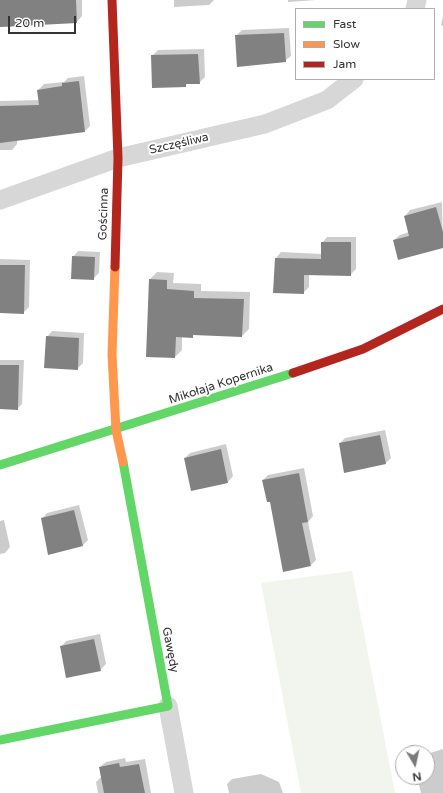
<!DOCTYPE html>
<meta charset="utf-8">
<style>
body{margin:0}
#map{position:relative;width:443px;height:793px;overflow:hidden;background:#fff;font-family:"Varela Round",sans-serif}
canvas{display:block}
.legend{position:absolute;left:295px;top:8px;width:140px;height:72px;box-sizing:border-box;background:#fff;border:1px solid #adadad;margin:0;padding:5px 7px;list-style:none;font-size:12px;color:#333}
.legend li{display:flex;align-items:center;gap:8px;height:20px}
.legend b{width:20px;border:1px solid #adadad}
.north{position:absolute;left:395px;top:745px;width:40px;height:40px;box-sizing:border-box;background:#fff;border:1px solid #adadad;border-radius:50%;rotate:171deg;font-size:11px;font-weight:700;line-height:16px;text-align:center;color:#333}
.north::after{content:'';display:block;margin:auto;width:14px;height:18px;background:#7a7a7a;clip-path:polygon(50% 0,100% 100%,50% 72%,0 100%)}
.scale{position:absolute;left:8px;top:16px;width:68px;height:18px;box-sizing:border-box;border:2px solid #333;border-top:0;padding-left:5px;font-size:12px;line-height:14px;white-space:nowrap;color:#333;-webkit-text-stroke:3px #fff;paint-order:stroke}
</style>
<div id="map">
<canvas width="443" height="793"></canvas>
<ul class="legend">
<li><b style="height:5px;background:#63d668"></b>Fast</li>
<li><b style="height:5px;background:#ff974d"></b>Slow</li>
<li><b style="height:5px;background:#b3261e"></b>Jam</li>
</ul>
<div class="north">N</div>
<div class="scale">20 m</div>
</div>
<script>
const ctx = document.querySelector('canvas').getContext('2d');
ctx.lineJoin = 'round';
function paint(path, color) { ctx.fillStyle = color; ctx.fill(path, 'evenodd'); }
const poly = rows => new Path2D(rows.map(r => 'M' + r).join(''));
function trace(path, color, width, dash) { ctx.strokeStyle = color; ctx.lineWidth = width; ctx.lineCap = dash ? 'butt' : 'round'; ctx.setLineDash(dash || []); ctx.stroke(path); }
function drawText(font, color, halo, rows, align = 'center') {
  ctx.font = font + ' "Varela Round",sans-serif'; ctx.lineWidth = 4; ctx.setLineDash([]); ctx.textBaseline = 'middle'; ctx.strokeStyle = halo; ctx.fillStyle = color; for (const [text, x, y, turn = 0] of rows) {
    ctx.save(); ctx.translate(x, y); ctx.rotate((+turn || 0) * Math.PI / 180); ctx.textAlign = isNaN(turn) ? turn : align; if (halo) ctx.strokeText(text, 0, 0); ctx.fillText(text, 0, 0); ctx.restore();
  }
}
const green = poly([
 [352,571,395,793,301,793,261,583]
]);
const shadow = poly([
 [0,0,82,0,82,16,77,22,13,25,11,27,0,27],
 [174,0,214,0,209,5,174,7],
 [288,0,316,0,288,2],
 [443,17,443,26,441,25],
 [289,28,291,56,285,61,236,36,242,30],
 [204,49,205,77,199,83,188,83,185,86,152,56,158,50],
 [84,76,90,126,85,131,17,140,17,144,12,150,0,150,0,101,40,100,38,90,44,84,64,82,68,78],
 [442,202,443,247,394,240,400,235,409,232,405,216,410,210],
 [327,237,356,237,356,269,350,275,309,274,309,287,303,293,274,292,276,258,281,252,322,254,322,243],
 [78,251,100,252,99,273,93,279,73,257],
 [0,259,30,260,29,307,23,313,0,312],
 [157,272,174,273,173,283,201,284,201,291,250,292,249,329,242,336,194,334,192,337,182,336,182,350,175,357,150,279],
 [52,331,84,333,83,363,77,369,47,337],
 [0,360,24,360,22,404,17,409,0,408],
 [385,430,391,458,385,464,340,443,345,438],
 [226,444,233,476,228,482,192,490,185,458,190,453],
 [304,468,313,516,308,522,316,560,311,565,263,480,268,475],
 [79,505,88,540,82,546,42,519,47,513],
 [4,520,10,547,5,553,0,554,0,521],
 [100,634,106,664,100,670,61,647,66,641],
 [443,749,443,793,421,793,417,777,427,777,427,754],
 [125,758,126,762,145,759,151,793,98,793,96,782,102,776,100,767,106,762],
 [261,774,279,782,283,793,229,793,227,784,232,779]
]);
const building = poly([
 [0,0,76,0,77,23,0,27],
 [284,33,286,62,237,67,235,35],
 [198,54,200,84,186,84,186,87,152,88,151,55],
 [79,81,85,132,0,143,0,106,39,105,37,90,62,86,62,83],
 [436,207,443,232,443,248,398,260,393,240,409,236,404,216],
 [321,242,351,242,351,276,304,275,304,294,273,293,275,258,321,259],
 [72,256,95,257,94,280,71,279],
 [0,265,25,265,24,314,0,313],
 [149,279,167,280,167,289,194,291,194,298,244,299,242,337,193,335,193,338,176,337,175,358,146,357],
 [46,336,79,338,78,370,44,368],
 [0,365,19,365,18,410,0,409],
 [380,435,386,464,344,473,339,443],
 [221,449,228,483,191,491,184,458],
 [299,473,308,522,302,523,311,566,283,572,270,502,267,502,262,480],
 [74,510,83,546,48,555,41,518],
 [94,639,101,671,66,678,60,646],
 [119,763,120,767,139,764,145,793,104,793,99,767]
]);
const street = poly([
 [415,9,417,0],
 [0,200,118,158,265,124,327,100,354,79],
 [168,706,184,793]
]);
const fast = poly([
 [0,465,293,373],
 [0,740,168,706,123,462]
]);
const slow = poly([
 [115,267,112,355,116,430,123,462]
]);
const jam = poly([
 [112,0,118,158,115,267],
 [293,373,363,349,443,309]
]);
const streetNames = [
 ["Szczęśliwa",179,144,-13],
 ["Gościnna",104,214,-88],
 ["Mikołaja Kopernika",221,384,-18],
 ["Gawędy",170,650,79]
];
paint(green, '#f1f5ed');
paint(shadow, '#0003');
paint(building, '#818181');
trace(street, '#d7d7d7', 19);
trace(fast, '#63d668', 9);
trace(slow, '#ff974d', 9);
trace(jam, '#b3261e', 9);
drawText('12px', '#333', '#fff', streetNames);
</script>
